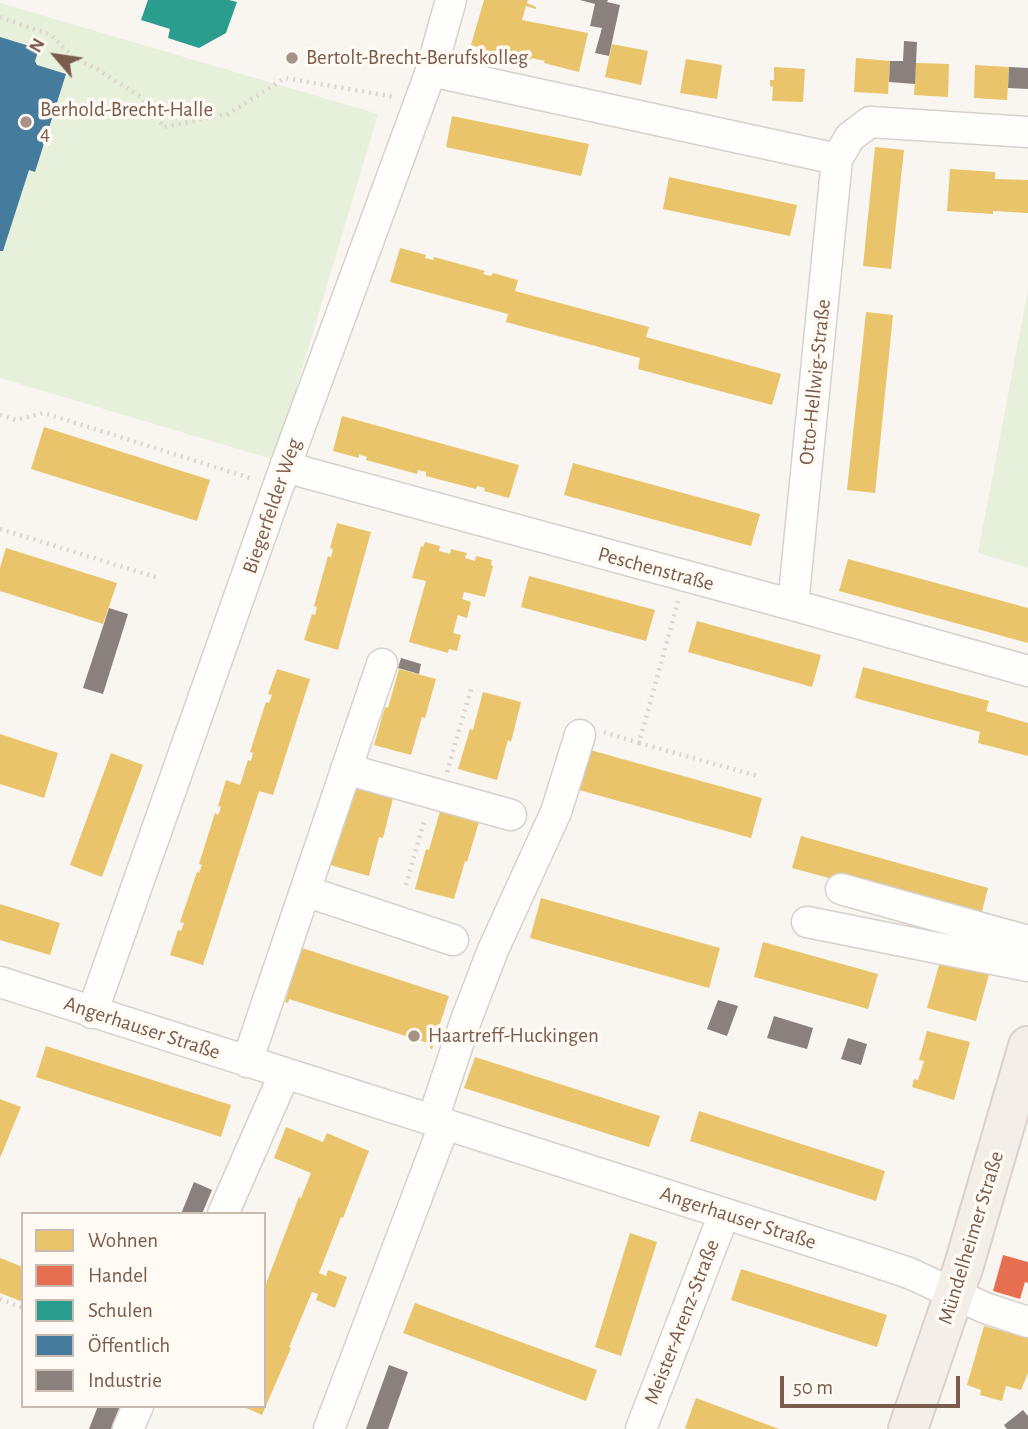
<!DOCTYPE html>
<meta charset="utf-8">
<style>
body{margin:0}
#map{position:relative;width:1028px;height:1429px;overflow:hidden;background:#f9f5f0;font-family:"Alegreya Sans",sans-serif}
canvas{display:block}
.legend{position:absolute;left:21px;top:1212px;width:245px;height:196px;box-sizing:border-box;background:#fffaf3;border:2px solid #cabbb1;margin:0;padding:9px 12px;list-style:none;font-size:21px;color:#7a5c4d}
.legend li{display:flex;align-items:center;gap:14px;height:35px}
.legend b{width:35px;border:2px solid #cabbb1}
.north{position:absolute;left:21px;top:21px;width:70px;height:70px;-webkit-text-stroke:5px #fffaf3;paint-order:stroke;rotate:299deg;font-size:19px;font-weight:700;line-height:28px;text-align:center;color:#7a5c4d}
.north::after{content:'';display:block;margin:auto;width:24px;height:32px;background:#7a5c4d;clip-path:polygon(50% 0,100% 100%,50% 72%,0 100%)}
.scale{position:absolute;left:780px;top:1376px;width:180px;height:32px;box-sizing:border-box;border:4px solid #7a5c4d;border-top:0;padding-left:9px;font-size:21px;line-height:24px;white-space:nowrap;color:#7a5c4d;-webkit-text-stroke:5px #fffaf3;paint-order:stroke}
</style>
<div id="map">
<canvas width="1028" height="1429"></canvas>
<ul class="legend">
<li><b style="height:19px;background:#e9c46a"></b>Wohnen</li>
<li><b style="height:19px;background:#e76f51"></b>Handel</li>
<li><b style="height:19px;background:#2a9d8f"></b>Schulen</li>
<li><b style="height:19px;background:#457b9d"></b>Öffentlich</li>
<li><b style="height:19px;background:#8a817c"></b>Industrie</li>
</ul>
<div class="north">N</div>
<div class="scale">50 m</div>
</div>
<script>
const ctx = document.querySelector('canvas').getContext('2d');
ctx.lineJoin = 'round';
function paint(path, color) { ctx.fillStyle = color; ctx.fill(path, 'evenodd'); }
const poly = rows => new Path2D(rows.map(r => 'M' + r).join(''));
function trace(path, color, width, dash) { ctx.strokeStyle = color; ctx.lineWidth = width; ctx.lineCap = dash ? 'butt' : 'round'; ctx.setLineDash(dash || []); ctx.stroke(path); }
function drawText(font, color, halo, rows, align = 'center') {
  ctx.font = font + ' "Alegreya Sans",sans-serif'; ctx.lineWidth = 7; ctx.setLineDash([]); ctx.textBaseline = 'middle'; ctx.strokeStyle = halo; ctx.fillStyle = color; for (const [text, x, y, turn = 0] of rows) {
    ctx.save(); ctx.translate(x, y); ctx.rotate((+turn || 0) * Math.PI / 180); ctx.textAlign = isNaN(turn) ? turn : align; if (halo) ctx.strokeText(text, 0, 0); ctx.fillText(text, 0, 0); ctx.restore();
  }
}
const green = poly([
 [0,3,378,114,275,460,0,378],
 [1028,290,1028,568,978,553]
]);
const homes = poly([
 [484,0,528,0,527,3,536,7,536,9,526,6,522,20,588,33,579,72,544,63,545,61,531,58,531,60,514,56,513,59,471,45],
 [612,44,648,51,641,85,605,77],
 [856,58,890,61,888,94,854,92],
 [686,59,722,65,717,99,680,93],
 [916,63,949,64,948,97,914,95],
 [975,65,1009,67,1007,100,974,98],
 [774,67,805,69,803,102,772,101,773,87,770,86,770,80,774,80],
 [452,116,589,144,581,176,446,147],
 [875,147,904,150,891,269,863,266],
 [950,169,995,172,995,179,1028,180,1028,213,993,211,993,214,947,211],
 [669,177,797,205,790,236,663,209],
 [400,248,426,255,425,258,433,260,434,257,485,271,483,274,491,276,493,273,518,280,515,291,649,327,646,337,781,374,772,405,638,369,640,358,506,322,508,314,390,282],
 [866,312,893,315,875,493,847,490],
 [342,416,519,465,509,498,484,491,485,488,477,486,476,489,426,476,426,472,418,470,417,474,366,460,367,457,359,454,359,458,333,451],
 [44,427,210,480,197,521,31,469],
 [573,463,760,514,751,546,564,495],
 [337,523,371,532,338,650,304,640,312,614,315,615,317,607,314,606,328,556,331,557,333,549,330,548],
 [425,542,440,546,439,551,450,554,451,549,467,553,465,558,475,561,476,556,492,560,491,565,493,566,485,597,464,592,462,599,471,602,467,618,458,615,453,633,461,635,457,651,449,649,448,653,409,642,426,581,412,578,421,546,423,547],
 [6,548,117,583,103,624,0,591,0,568],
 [848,559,1028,608,1028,643,839,591],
 [529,576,655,610,646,641,521,607],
 [697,621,821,655,812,687,688,652],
 [863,667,989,701,986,711,1028,723,1028,756,978,743,980,732,855,698],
 [277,669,310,679,273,795,259,791,203,965,170,955,178,930,181,931,184,923,180,922,197,872,199,873,202,865,199,864,215,813,218,815,221,807,218,806,226,780,240,785,248,760,251,761,253,753,250,752,266,702,269,703,272,695,268,694],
 [399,669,436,679,425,718,422,717,411,755,374,745,385,707,388,708],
 [483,692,521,702,511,742,508,740,497,780,458,769,470,729,473,730],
 [0,734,58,753,44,798,0,784],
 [583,748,762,798,751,838,572,788],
 [111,753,143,765,102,877,70,865],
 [355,788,393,798,383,838,379,837,369,876,330,865,341,825,344,826],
 [440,811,479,822,467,862,465,861,454,899,415,889,426,849,429,850],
 [801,836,988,888,980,919,792,868],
 [541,898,720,948,709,988,530,938],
 [0,904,60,923,50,955,0,940],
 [763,942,878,974,868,1009,754,977],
 [302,948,449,996,432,1049,430,1048,431,1044,289,999,288,1003,285,1002],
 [942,954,992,964,976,1021,927,1008],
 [927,1031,970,1042,954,1100,912,1087,914,1079,918,1080,924,1061,919,1060],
 [46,1046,231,1105,221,1137,36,1077],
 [475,1057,660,1116,649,1147,464,1088],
 [0,1099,21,1107,0,1158],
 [699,1111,885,1171,876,1201,690,1141],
 [286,1127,323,1142,327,1133,369,1151,343,1218,341,1217,319,1273,326,1276,328,1270,347,1277,335,1308,316,1300,318,1294,312,1292,289,1347,291,1348,262,1415,242,1406,264,1406,264,1289,299,1197,301,1198,311,1173,274,1158],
 [630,1233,657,1242,621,1356,595,1347],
 [0,1258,23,1267,23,1302,0,1293],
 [741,1269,887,1315,877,1347,731,1300],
 [415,1303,597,1370,586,1401,403,1333],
 [984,1326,1028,1338,1028,1373,1021,1390,1006,1386,1002,1401,980,1395,981,1390,967,1385],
 [696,1398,779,1429,688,1429,685,1428]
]);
const shops = poly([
 [1003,1255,1028,1262,1028,1283,1025,1282,1020,1299,993,1291]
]);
const schools = poly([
 [148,0,229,0,237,2,226,33,199,48,168,38,170,29,141,20]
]);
const public = poly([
 [0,37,39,49,35,61,37,65,66,74,35,172,29,170,3,251,0,251]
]);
const industry = poly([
 [580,0,608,0,607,2,620,5,609,56,595,53,602,28,590,26,595,4],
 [904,41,917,42,915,84,889,82,890,61,903,61],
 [1009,67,1028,68,1028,89,1008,88],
 [109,608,128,614,103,694,83,688],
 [401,658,421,664,419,674,398,668],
 [718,1000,738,1006,727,1036,707,1029],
 [774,1016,813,1028,807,1049,767,1038],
 [848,1038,867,1044,861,1065,841,1059],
 [194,1182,212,1190,202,1214,181,1214],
 [389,1365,408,1372,388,1429,366,1429],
 [98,1406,120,1406,111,1429,89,1429],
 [1023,1410,1028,1416,1028,1429,1007,1429,1004,1425]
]);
const path = poly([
 [0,17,51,35,74,58,95,68,141,97,164,127,228,114,285,78,395,97],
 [0,415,16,420,44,413,253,479],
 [0,529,159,578],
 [604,732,639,743,678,601],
 [639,743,758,776],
 [447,772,471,689],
 [406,885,425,818],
 [0,1299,23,1308]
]);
const minor = poly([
 [431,71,837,159,793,605],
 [837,159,850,137,870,122,1028,132],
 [285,467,793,605,1028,671],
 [346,769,511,815],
 [841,889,1028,941],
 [305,891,453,940],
 [807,922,1028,966],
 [0,982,867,1259,909,1273,985,1308,1028,1322],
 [92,1013,285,467,431,71,451,0],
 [247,1062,382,664],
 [433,1119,466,1020,493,950,556,812,580,735],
 [223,1214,285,1073],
 [128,1429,138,1406],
 [329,1429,445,1123],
 [641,1429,724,1214]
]);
const major = poly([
 [908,1429,964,1265,1028,1046]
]);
const markers = [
 [292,58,7,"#a69286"],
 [26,122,7,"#a69286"],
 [414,1036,7,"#a69286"]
];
const poiNames = [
 ["Bertolt-Brecht-Berufskolleg",306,58],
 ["Berhold-Brecht-Halle",40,110],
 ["4",40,134],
 ["Haartreff-Huckingen",428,1036]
];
const streetNames = [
 ["Otto-Hellwig-Straße",815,382,-84],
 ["Biegerfelder Weg",272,506,-71],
 ["Peschenstraße",656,569,15],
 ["Angerhauser Straße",142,1028,18],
 ["Angerhauser Straße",738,1218,18],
 ["Mündelheimer Straße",971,1238,-73],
 ["Meister-Arenz-Straße",682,1322,-69]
];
paint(green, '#e7f0db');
paint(homes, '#e9c46a');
paint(shops, '#e76f51');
paint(schools, '#2a9d8f');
paint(public, '#457b9d');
paint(industry, '#8a817c');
trace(minor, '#d7d1cb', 33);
trace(major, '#dad1cc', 42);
trace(path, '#dcd5d0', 4.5, [2, 5]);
trace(minor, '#fefefd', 30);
trace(major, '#f3eee8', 38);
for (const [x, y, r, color] of markers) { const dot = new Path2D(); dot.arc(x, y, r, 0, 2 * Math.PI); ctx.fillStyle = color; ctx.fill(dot); trace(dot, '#fffaf3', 2.5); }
drawText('21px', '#7a5c4d', '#fffaf3', poiNames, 'left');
drawText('21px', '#7a5c4d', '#fffaf3', streetNames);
</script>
